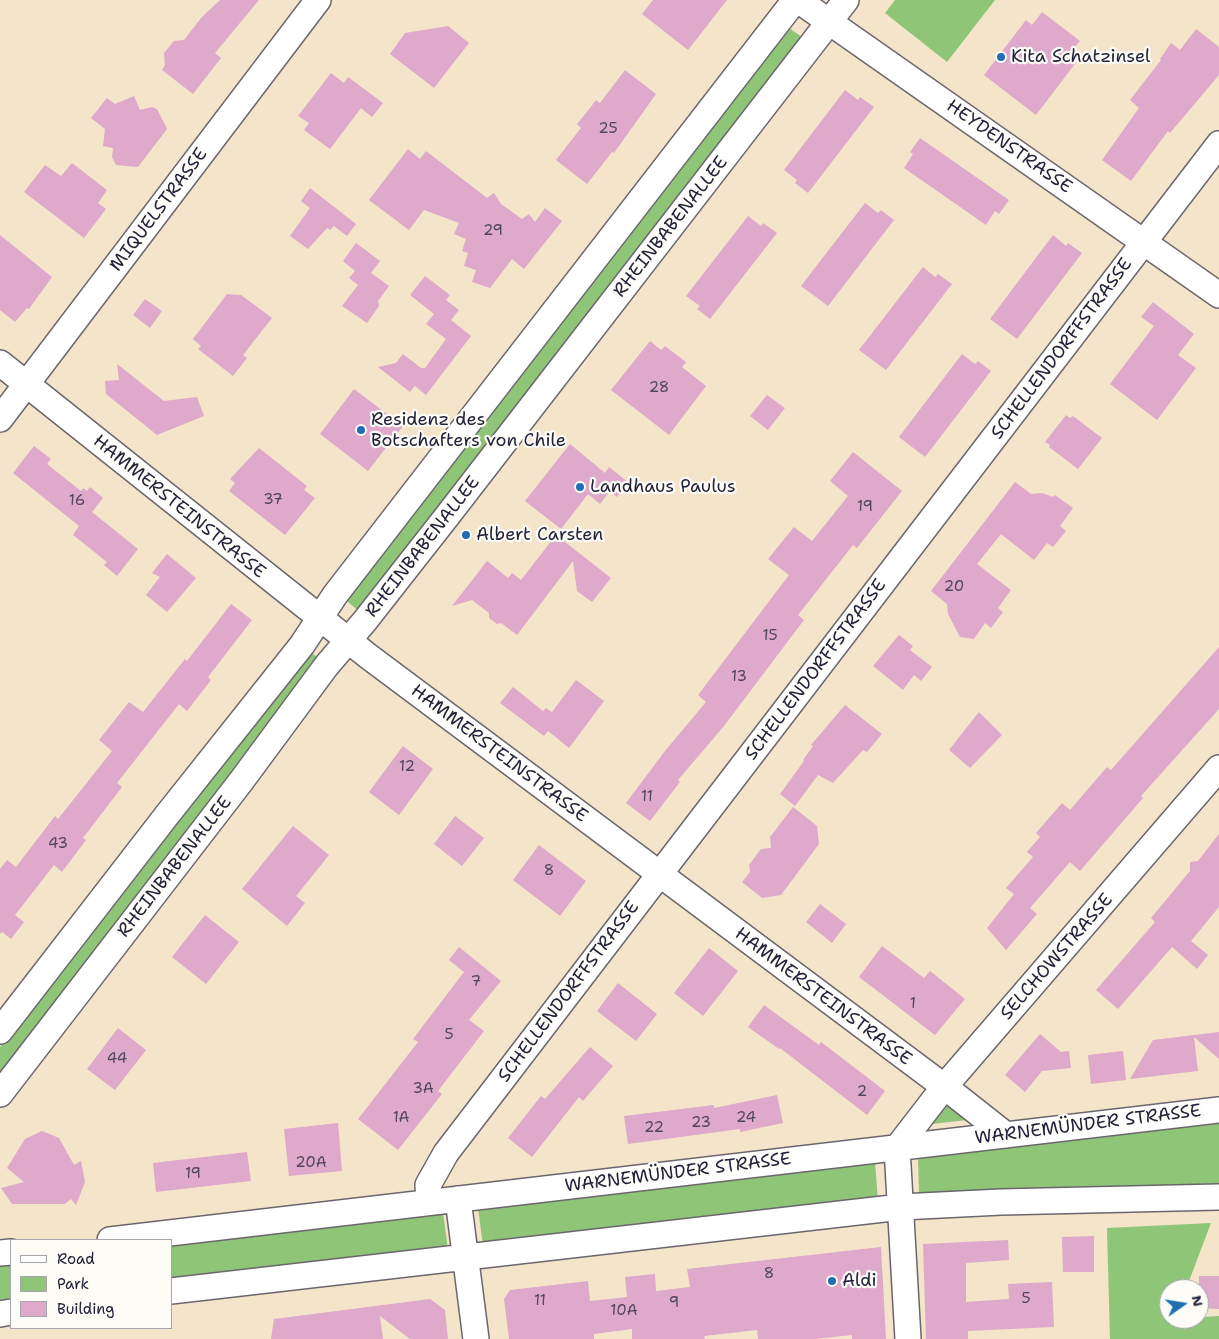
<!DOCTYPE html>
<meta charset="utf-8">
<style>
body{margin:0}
#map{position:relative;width:1219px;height:1339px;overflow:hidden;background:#f3e4ca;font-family:"Shantell Sans",sans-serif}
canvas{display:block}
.legend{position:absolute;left:10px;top:1239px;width:162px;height:90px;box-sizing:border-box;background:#fdfcf7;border:1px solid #a5a5ac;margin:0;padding:6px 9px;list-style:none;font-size:15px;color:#22223b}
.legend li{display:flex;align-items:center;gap:10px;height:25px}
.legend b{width:25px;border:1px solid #a5a5ac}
.north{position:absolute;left:1159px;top:1279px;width:50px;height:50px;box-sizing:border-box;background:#fdfcf7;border:1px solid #a5a5ac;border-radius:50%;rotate:77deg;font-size:14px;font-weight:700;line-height:20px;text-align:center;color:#22223b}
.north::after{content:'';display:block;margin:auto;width:18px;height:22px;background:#1f6fb2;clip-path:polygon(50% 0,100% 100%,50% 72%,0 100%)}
</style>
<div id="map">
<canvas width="1219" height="1339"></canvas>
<ul class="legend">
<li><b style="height:6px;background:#fff"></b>Road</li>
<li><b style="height:14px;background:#8ec577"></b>Park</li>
<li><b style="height:14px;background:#dea9ca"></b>Building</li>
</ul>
<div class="north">N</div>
</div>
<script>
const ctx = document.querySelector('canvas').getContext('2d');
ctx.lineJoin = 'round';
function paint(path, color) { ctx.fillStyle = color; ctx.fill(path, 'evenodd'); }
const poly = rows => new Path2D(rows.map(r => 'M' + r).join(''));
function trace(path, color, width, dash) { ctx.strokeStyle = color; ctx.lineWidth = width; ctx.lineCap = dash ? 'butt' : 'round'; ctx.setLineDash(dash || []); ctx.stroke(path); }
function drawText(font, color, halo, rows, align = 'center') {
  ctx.font = font + ' "Shantell Sans",sans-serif'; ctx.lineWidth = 4.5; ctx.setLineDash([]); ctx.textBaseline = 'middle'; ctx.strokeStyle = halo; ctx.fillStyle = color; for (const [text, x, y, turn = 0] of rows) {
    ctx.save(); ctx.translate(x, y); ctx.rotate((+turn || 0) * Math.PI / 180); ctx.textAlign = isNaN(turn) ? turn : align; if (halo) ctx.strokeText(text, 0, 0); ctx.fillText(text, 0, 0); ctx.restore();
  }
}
const green = poly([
 [895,0,995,0,947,62,885,13],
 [786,26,805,39,360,612,343,598],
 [307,649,322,661,0,1079,0,1047],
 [948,1104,967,1120,932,1124],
 [1219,1121,1219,1188,919,1194,918,1158],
 [875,1162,878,1201,483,1246,478,1208],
 [443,1213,448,1249,171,1280,171,1244],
 [1211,1223,1186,1289,1169,1289,1169,1319,1219,1316,1219,1339,1110,1339,1107,1228],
 [11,1262,11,1298,0,1300,0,1263]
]);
const building = poly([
 [220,0,259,0,215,53,221,58,193,94,162,70,165,65,164,53,174,41,184,40,201,18],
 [653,0,727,0,688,50,642,14],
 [1042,12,1080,41,1069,54,1078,60,1036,115,984,75,1026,20,1032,25],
 [448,26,469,43,434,88,390,54,405,33],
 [1196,29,1219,47,1219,75,1170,133,1168,131,1131,181,1102,160,1139,108,1130,100,1161,60,1160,59,1171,43,1180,50],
 [625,70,656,94,614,153,612,152,587,184,556,160,581,128,577,124,590,108,596,100,600,103],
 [331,73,344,83,348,77,383,103,372,117,361,108,330,149,304,130,309,123,298,116],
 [845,90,858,100,860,97,874,107,808,193,795,183,797,180,784,170],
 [134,96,140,110,152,107,157,109,167,129,138,167,116,165,112,157,113,148,103,146,105,129,91,118,107,98,115,104],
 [920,138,1009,200,999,214,995,211,986,225,904,168,913,154,910,152],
 [408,149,420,159,426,151,487,198,494,193,501,204,522,219,529,214,535,222,545,208,562,221,524,269,512,259,490,288,472,282,476,270,464,266,468,253,462,251,466,239,454,234,459,223,424,210,409,230,369,200],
 [72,163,107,190,98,203,106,209,84,238,24,192,45,165,61,176],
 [310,188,356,224,347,236,334,226,330,230,327,228,308,249,290,236,310,208,301,201],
 [865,203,878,213,881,210,894,220,828,306,801,286],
 [748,216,761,226,763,223,777,233,710,319,697,309,700,306,686,296],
 [0,235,52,277,29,309,27,308,15,322,0,310],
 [1053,235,1066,246,1068,243,1082,253,1017,339,990,319],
 [356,243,380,261,371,273,389,286,378,301,379,306,367,323,342,306,358,285,349,278,355,271,343,261],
 [923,267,935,277,938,274,952,284,886,370,859,350],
 [425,276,450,295,446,300,459,310,451,320,471,336,426,395,415,386,410,392,378,367,396,363,403,354,421,368,425,368,446,339,426,324,434,314,410,295],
 [227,294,241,295,272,318,243,355,247,358,233,376,198,349,201,346,193,339],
 [145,299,162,311,150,328,133,315],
 [1153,302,1194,334,1178,355,1196,368,1157,420,1110,384,1154,326,1141,317],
 [650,341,661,350,665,346,686,362,682,367,706,386,669,435,611,390],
 [962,354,975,364,978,361,991,371,925,457,899,437],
 [117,364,164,401,197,397,204,416,157,435,106,394,105,381,119,380],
 [354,389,403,426,368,471,320,434],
 [767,395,785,408,768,430,750,416],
 [1066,415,1070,418,1073,416,1102,438,1078,469,1049,447,1050,445,1045,442],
 [570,444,605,473,609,467,628,482,617,497,610,491,600,504,588,494,561,529,525,501],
 [34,446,51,459,47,464,81,491,83,488,87,491,90,487,103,498,92,512,138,549,117,576,104,565,107,562,73,535,79,526,13,473],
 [259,448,307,486,304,490,315,498,285,535,229,491,235,483,230,479],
 [853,452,902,491,857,548,853,545,798,615,804,620,724,726,678,780,680,782,650,821,626,803,665,751,706,702,698,695,789,575,768,559,794,527,812,541,848,496,830,481],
 [1015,482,1031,494,1042,493,1053,497,1055,495,1073,508,1060,526,1066,531,1053,547,1047,543,1034,560,1001,534,977,564,1011,590,998,608,1003,612,991,628,985,623,974,639,960,637,948,614,947,604,931,591],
 [556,535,611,578,592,602,577,591,573,561,517,635,501,623,497,624,489,618,489,613,472,600,452,606,487,561,508,578,512,573,521,580],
 [167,554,196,578,167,612,146,595,160,577,152,573],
 [231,604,252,620,208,677,211,680,187,711,179,704,117,783,122,787,83,838,86,840,62,872,54,865,15,915,24,922,11,939,2,932,0,934,0,869,7,860,16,867,55,816,58,819,112,751,99,740,129,702,143,712,185,659,187,661],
 [899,635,913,646,910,650,932,667,921,681,914,675,903,690,873,666],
 [1219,647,1219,709,1141,796,1143,798,1080,871,1070,862,1030,908,1037,914,1006,950,987,928,1014,894,1006,888,1033,857,1027,852,1040,837,1036,833,1062,803,1070,810,1107,767,1111,770],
 [576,680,604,701,569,748,548,731,544,736,500,703,513,687,543,711,546,708,552,712],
 [845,705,882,734,867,752,863,750,833,783,818,775,795,806,780,794,804,761,803,760,813,746,811,745],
 [979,712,1002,735,970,768,949,750],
 [403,746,433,769,399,815,369,792],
 [793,807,817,826,819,844,781,895,762,898,742,882,750,872,749,865,761,849,771,848,770,837],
 [455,816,484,838,462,866,434,844],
 [293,826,329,855,296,896,305,903,287,926,242,889],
 [1219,834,1219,907,1191,941,1208,955,1197,969,1172,947,1118,1009,1096,990,1155,922,1151,918,1190,871,1190,862,1198,861],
 [539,845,586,881,560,916,513,880],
 [820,904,846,924,832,943,806,922],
 [205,915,239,942,206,984,172,957],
 [882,946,924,978,930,971,965,999,935,1035,859,977],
 [459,947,501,981,469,1020,484,1031,438,1091,442,1094,398,1150,358,1119,418,1042,413,1039,464,972,449,960],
 [709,948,738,971,703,1016,674,993],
 [618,983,657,1014,636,1041,597,1011],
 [764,1005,819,1045,821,1042,885,1091,867,1115,780,1048,779,1049,748,1027],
 [118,1028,146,1050,115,1090,87,1069],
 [1219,1032,1219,1059,1194,1037,1198,1071,1130,1079,1153,1040],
 [1040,1034,1061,1052,1069,1051,1071,1068,1042,1071,1025,1092,1005,1075],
 [590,1047,613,1066,583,1101,579,1097,532,1157,508,1138,541,1096,545,1099],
 [1123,1051,1126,1080,1091,1084,1088,1055],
 [777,1095,783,1123,740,1132,740,1129,628,1144,624,1116,714,1105,714,1108],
 [338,1123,342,1171,289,1176,284,1129],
 [42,1131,59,1138,74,1165,81,1161,85,1182,76,1205,71,1199,65,1204,12,1204,1,1188,24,1182,7,1168,25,1139],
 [247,1152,251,1181,156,1192,153,1163],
 [1094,1236,1094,1272,1063,1272,1062,1237],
 [1008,1240,1009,1260,966,1263,966,1302,1009,1299,1008,1284,1052,1282,1054,1327,968,1331,968,1339,926,1339,923,1244],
 [881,1247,886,1339,852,1339,852,1335,815,1339,758,1339,757,1330,704,1336,705,1339,632,1339,632,1329,594,1334,594,1339,509,1339,504,1299,510,1290,588,1281,590,1301,627,1297,625,1277,655,1274,656,1291,690,1287,687,1269],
 [1199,1276,1219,1276,1219,1309,1199,1308],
 [430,1299,445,1310,448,1339,410,1339,380,1316,383,1339,271,1339,274,1319]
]);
const minor = poly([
 [798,0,1219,295],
 [0,363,368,656,954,1094,1006,1135],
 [0,419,318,0],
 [0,1031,167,815,302,645,335,595,795,0],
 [0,1094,242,780,327,665,364,622,448,515,846,0],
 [458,1199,476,1339],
 [429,1202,428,1185,446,1153,1219,144],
 [110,1240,1219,1110],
 [0,1253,11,1252],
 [171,1291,901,1207,1001,1202,1219,1197],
 [0,1314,11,1312],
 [908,1339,897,1148,944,1087,1219,768]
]);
const markers = [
 [1001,57,5,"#1f6fb2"],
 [361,430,5,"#1f6fb2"],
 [580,487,5,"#1f6fb2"],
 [466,535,5,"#1f6fb2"],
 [832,1281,5,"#1f6fb2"]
];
const numberNames = [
 ["25",608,129],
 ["29",493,231],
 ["28",659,388],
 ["37",273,500],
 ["16",77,501],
 ["19",865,507],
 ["20",954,587],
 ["15",770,636],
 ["13",739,677],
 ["12",407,767],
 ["11",647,797],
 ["43",58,844],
 ["8",549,871],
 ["7",476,982],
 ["1",913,1004],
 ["5",449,1035],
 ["44",117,1059],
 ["3A",423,1089],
 ["2",862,1092],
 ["1A",401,1118],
 ["24",746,1118],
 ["23",701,1123],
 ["22",654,1128],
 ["20A",311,1163],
 ["19",193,1174],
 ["8",769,1274],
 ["5",1026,1299],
 ["11",540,1301],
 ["9",674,1303],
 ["10A",624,1311]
];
const poiNames = [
 ["Kita Schatzinsel",1011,57],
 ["Residenz des",371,420],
 ["Botschafters von Chile",371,441],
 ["Landhaus Paulus",590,487],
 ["Albert Carsten",476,535],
 ["Aldi",842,1281]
];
const streetNames = [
 ["HEYDENSTRASSE",1009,147,35],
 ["MIQUELSTRASSE",159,210,-53],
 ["RHEINBABENALLEE",671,227,-52],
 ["SCHELLENDORFFSTRASSE",1062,349,-53],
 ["HAMMERSTEINSTRASSE",179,507,39],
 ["RHEINBABENALLEE",423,547,-52],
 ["SCHELLENDORFFSTRASSE",816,670,-53],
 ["HAMMERSTEINSTRASSE",499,754,37],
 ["RHEINBABENALLEE",175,867,-52],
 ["SELCHOWSTRASSE",1057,957,-49],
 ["SCHELLENDORFFSTRASSE",569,992,-53],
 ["HAMMERSTEINSTRASSE",823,997,37],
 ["WARNEMÜNDER STRASSE",1088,1125,-7],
 ["WARNEMÜNDER STRASSE",678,1173,-7]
];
paint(green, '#8ec577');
paint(building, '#dea9ca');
trace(minor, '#6b666d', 28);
trace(minor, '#fff', 25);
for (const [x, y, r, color] of markers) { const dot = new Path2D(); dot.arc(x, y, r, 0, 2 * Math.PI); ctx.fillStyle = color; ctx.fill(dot); trace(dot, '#fdfcf7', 2); }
drawText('15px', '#51445f', null, numberNames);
drawText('18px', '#22223b', '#fdfcf7', poiNames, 'left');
drawText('18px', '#22223b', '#fdfcf7', streetNames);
</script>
